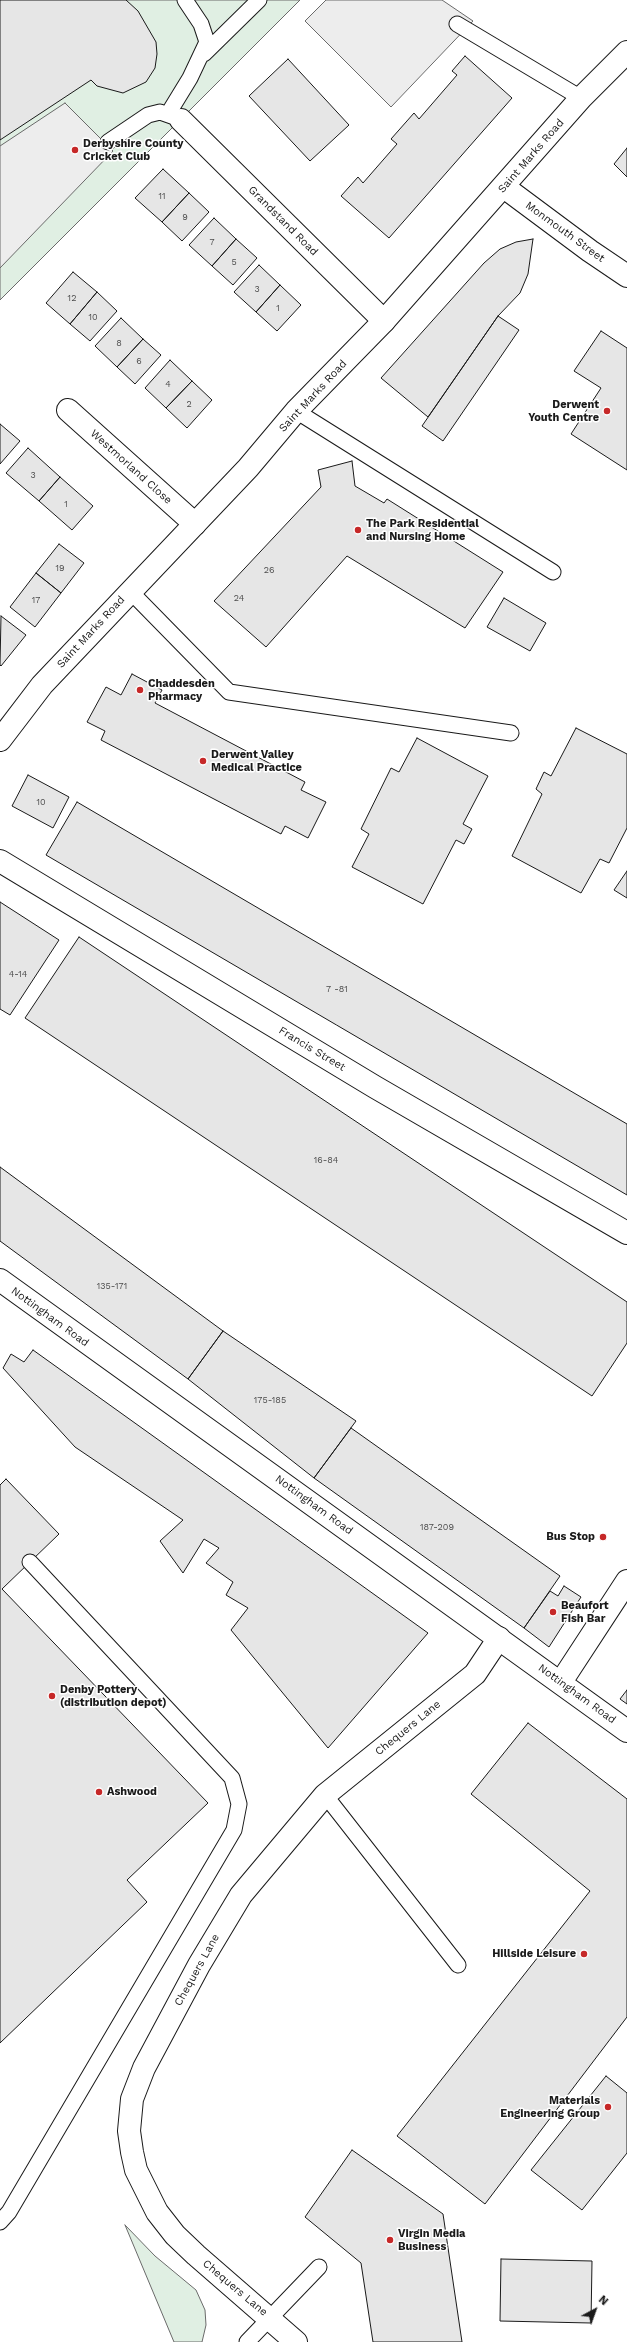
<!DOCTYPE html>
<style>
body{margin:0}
#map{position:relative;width:627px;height:2342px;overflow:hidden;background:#fff;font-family:"Work Sans",sans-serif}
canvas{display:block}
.north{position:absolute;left:575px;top:2290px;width:40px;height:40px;-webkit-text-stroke:3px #fff;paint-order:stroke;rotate:41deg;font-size:11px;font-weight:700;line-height:16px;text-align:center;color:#1a1a1a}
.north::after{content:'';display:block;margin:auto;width:14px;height:18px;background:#1a1a1a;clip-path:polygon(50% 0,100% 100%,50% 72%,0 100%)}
</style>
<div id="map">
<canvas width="627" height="2342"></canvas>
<div class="north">N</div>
</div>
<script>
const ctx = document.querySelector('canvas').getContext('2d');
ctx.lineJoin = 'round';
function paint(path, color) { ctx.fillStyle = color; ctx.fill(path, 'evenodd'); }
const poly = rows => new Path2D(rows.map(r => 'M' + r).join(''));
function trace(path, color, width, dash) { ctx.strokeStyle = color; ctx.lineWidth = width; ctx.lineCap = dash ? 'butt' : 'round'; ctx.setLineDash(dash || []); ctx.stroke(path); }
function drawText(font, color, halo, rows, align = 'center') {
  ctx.font = font + ' "Work Sans",sans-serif'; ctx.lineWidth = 3; ctx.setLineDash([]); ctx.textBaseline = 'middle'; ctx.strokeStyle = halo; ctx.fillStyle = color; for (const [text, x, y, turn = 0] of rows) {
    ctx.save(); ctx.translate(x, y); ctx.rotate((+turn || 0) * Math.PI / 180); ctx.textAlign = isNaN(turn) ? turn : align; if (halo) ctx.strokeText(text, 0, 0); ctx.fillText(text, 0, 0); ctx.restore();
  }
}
const green = poly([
 [0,0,300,0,0,300,0,0],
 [125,2225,155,2256,196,2290,205,2310,206,2325,202,2342,174,2342,125,2225]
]);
const parking = poly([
 [326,0,442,0,473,21,391,107,305,21,326,0],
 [65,103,113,151,0,268,0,146,65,103]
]);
const building = poly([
 [0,0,126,0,138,11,156,42,157,54,155,68,146,82,123,93,97,86,91,80,0,140,0,0],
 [465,56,512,98,389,238,341,196,358,177,363,183,397,144,391,139,414,113,419,119,457,75,452,71,465,56],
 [288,59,349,125,310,161,249,96,288,59],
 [627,148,627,177,614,164,627,148],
 [163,169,189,193,162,222,135,198,163,169],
 [189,193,209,212,182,241,162,222,189,193],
 [214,218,236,239,212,266,189,245,214,218],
 [236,239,257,258,233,285,212,266,236,239],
 [533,239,528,274,520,293,498,316,428,417,381,378,484,263,500,249,516,242,533,239],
 [259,265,280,285,256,312,234,292,259,265],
 [73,272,97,292,70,324,46,303,73,272],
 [280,285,301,305,277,331,256,312,280,285],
 [97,292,117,311,90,341,70,324,97,292],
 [498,316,519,330,443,441,422,426,498,316],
 [121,318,143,339,117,367,95,346,121,318],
 [601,331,627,348,627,470,571,434,601,388,574,371,601,331],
 [143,339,161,355,135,384,117,367,143,339],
 [170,360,192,381,166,408,145,388,170,360],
 [192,381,212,400,187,428,166,408,192,381],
 [0,424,20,441,0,464,0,424],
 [28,448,60,477,39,501,6,473,28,448],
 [352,461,355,486,384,503,387,499,503,572,465,628,347,556,266,647,214,601,321,487,318,470,352,461],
 [60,477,93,506,72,530,39,501,60,477],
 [59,544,84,563,61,593,36,573,59,544],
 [36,573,61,593,35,627,10,607,36,573],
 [504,598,546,623,530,651,487,627,504,598],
 [1,616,26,635,1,666,0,665,1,616],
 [132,674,162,690,155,703,305,782,301,790,326,802,308,838,285,826,281,834,101,740,105,731,87,722,106,687,121,695,132,674],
 [576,728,627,754,627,828,609,863,600,859,581,893,512,856,542,794,536,789,544,772,551,776,576,728],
 [417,738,488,776,463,824,472,829,464,844,456,840,423,904,352,867,369,834,361,829,391,768,399,772,417,738],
 [28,775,69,797,53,828,12,806,28,775],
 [77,802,627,1124,627,1195,46,855,77,802],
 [627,871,627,898,614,890,627,871],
 [0,902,59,940,10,1015,0,1009,0,902],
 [79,937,627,1302,627,1343,592,1396,25,1018,79,937],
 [0,1167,223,1331,188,1379,0,1241,0,1167],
 [223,1331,356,1421,314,1478,188,1379,223,1331],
 [33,1350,428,1633,328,1748,231,1630,248,1608,226,1595,233,1582,206,1563,219,1548,204,1539,183,1573,160,1541,183,1520,75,1447,3,1368,11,1354,24,1362,33,1350],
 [351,1428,560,1576,524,1628,314,1478,351,1428],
 [6,1479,59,1534,2,1589,208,1803,127,1880,147,1902,0,2043,0,1485,6,1479],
 [564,1586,581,1597,549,1647,524,1628,550,1591,558,1596,564,1586],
 [627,1690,627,1704,620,1699,627,1690],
 [528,1723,627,1799,627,2017,485,2204,397,2136,590,1891,471,1794,528,1723],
 [606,2076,627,2093,627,2153,582,2210,531,2170,606,2076],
 [352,2150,443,2214,462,2342,373,2342,361,2263,305,2217,352,2150],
 [501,2259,592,2261,591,2323,500,2321,501,2259]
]);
const lane = poly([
 [457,24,581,98],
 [204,54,259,0],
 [168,114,190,78,207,42,201,24,185,0],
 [108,142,148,115,160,112,177,118],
 [296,411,553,572],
 [130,591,229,692,511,733],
 [325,1795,458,1965],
 [0,2222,9,2212,234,1830,239,1804,232,1778,30,1562],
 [247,2342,319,2267]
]);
const street = poly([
 [181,120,384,321],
 [504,187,590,251,627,276],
 [68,410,195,524],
 [0,861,375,1087,627,1233],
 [296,2342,196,2255,175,2235,157,2212,136,2170,132,2152,129,2131,132,2099,144,2068,199,1965,241,1895,325,1795,475,1674,499,1638]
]);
const secondary = poly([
 [0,740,42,685,248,468,296,411,384,321,581,98,627,52],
 [0,1280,627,1731],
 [561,1682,627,1581]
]);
const markers = [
 [75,150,4,"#c62828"],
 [607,411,4,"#c62828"],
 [358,530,4,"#c62828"],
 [140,690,4,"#c62828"],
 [203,761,4,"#c62828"],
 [603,1537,4,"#c62828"],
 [553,1612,4,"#c62828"],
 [52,1696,4,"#c62828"],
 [99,1792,4,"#c62828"],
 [584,1954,4,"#c62828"],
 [608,2107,4,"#c62828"],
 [390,2240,4,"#c62828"]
];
const numberNames = [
 ["11",162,196],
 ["9",185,217],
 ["7",212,242],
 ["5",234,262],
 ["3",257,289],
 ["12",72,298],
 ["1",278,308],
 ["10",93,317],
 ["8",119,343],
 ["6",139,361],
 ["4",168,384],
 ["2",189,404],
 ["3",33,475],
 ["1",66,504],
 ["19",60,568],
 ["26",269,570],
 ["24",239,598],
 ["17",36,600],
 ["10",41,802],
 ["4-14",18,974],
 ["7 -81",337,989],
 ["16-84",326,1160],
 ["135-171",112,1286],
 ["175-185",270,1400],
 ["187-209",437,1527]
];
const poiNames = [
 ["Derbyshire County",83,144],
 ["Cricket Club",83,157],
 ["Derwent",599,405,"right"],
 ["Youth Centre",599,418,"right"],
 ["The Park Residential",366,524],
 ["and Nursing Home",366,537],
 ["Chaddesden",148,684],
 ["Pharmacy",148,697],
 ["Derwent Valley",211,755],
 ["Medical Practice",211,768],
 ["Bus Stop",595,1537,"right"],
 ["Beaufort",561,1606],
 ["Fish Bar",561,1619],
 ["Denby Pottery",60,1690],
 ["(distribution depot)",60,1703],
 ["Ashwood",107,1792],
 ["Hillside Leisure",576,1954,"right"],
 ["Materials",600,2101,"right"],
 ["Engineering Group",600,2114,"right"],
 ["Virgin Media",398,2234],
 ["Business",398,2247]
];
const streetNames = [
 ["Saint Marks Road",531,156,-49],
 ["Grandstand Road",283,221,45],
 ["Monmouth Street",565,232,36],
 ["Saint Marks Road",313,396,-47],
 ["Westmorland Close",131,467,42],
 ["Saint Marks Road",91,632,-47],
 ["Francis Street",312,1049,31],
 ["Nottingham Road",50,1317,36],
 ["Nottingham Road",314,1505,36],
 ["Nottingham Road",577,1694,36],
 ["Chequers Lane",408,1728,-39],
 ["Chequers Lane",197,1970,-61],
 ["Chequers Lane",235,2288,40]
];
paint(green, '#e0efe3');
trace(green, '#6a6a6a', 1);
paint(parking, '#ededed');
trace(parking, '#6a6a6a', 1);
paint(building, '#e6e6e6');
trace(building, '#1a1a1a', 1);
trace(lane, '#1a1a1a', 17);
trace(street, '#1a1a1a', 24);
trace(secondary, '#1a1a1a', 24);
trace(lane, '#fff', 15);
trace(street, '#fff', 22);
trace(secondary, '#fff', 22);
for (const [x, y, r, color] of markers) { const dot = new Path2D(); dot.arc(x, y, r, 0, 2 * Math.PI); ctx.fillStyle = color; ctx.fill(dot); trace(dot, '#fff', 1.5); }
drawText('9px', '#4d4d4d', null, numberNames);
drawText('bold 11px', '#1a1a1a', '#fff', poiNames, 'left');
drawText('11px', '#1a1a1a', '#fff', streetNames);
</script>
